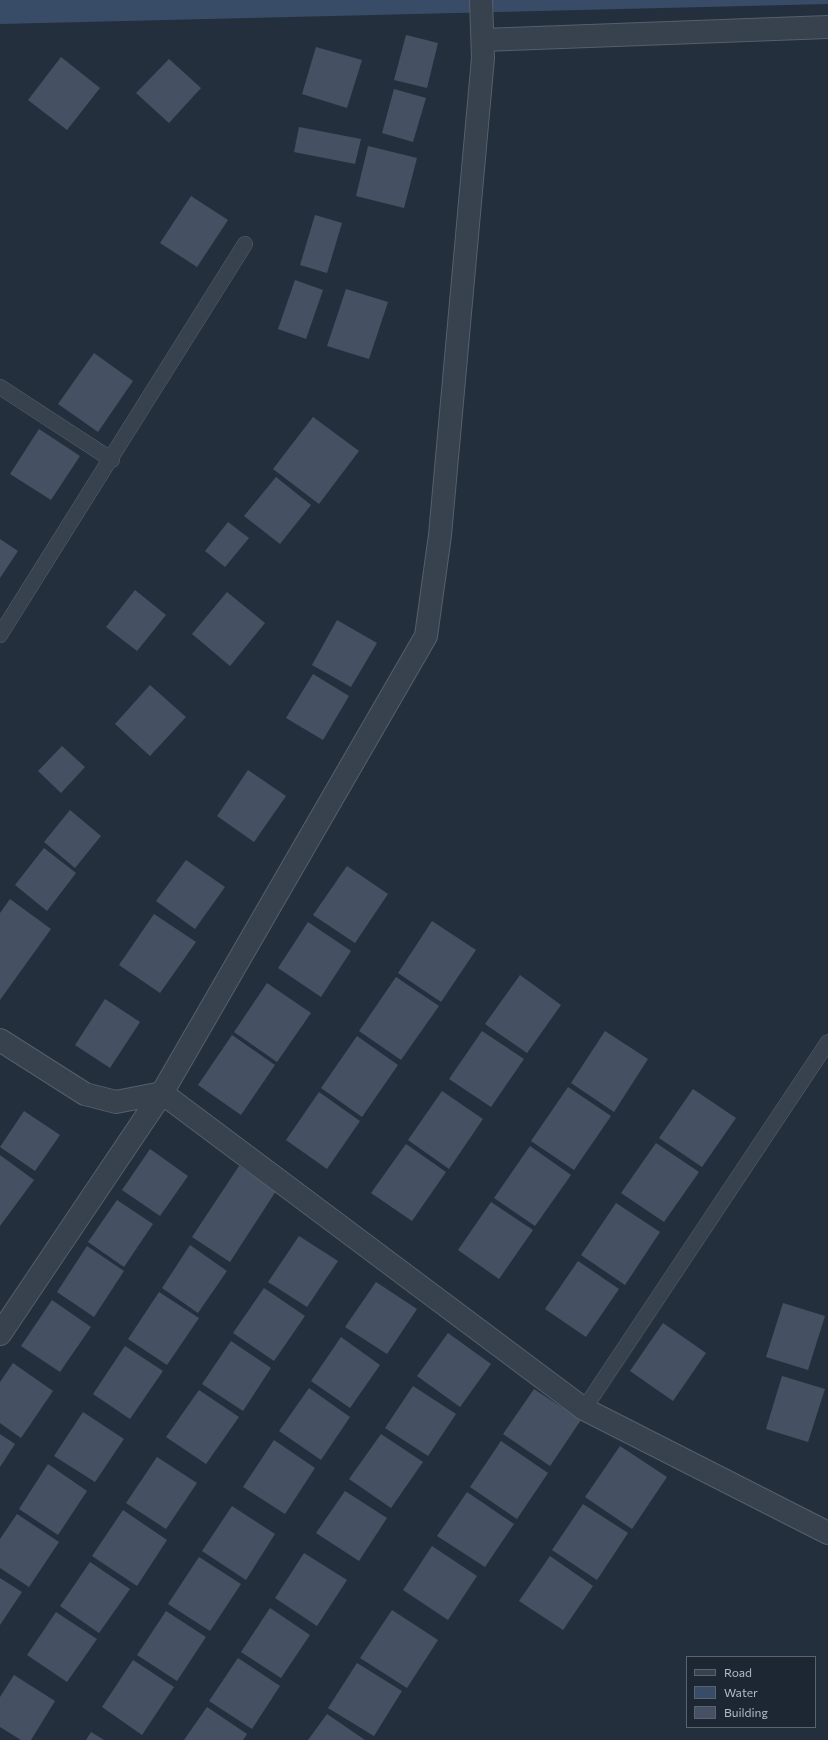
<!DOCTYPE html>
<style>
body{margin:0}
#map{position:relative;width:828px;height:1740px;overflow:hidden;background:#242f3e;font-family:Commissioner,sans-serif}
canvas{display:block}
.legend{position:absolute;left:686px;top:1656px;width:130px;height:72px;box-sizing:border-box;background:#1d2633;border:1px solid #59626f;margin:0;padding:5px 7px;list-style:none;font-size:12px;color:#b4bcc9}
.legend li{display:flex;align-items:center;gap:8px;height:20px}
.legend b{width:20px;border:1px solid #59626f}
</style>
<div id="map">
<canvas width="828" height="1740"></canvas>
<ul class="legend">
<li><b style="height:5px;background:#38414e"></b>Road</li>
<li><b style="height:11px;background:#394c67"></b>Water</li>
<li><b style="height:11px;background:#455162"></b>Building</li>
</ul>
</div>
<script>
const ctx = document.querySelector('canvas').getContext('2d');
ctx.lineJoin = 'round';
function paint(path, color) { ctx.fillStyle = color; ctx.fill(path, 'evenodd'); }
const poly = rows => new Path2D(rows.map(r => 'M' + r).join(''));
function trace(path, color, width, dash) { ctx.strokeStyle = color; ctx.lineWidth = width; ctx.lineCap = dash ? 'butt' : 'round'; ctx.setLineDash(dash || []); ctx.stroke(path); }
const water = poly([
 [0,0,828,0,828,4,0,24]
]);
const building = poly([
 [406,35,438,43,427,88,394,80],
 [316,47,362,60,347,108,302,94],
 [61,57,100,88,67,130,28,100],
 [169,59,201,88,169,123,136,93],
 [394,89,426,98,413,142,382,133],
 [299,127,361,139,355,164,294,152],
 [368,146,417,158,404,208,356,196],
 [191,196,228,220,197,267,160,243],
 [315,215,342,223,327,273,300,265],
 [295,280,323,290,306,339,278,329],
 [346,289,388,302,369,359,327,346],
 [94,353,133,381,98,432,58,404],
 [313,417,359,451,319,504,273,469],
 [39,429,80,456,51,500,10,474],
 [276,477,311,505,280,544,244,516],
 [228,522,249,538,225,567,205,551],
 [0,539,18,551,0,578],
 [135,590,166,615,137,651,106,627],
 [227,592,265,623,230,666,192,634],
 [337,620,377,643,351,687,312,665],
 [313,674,349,696,323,740,286,718],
 [150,685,186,717,150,756,115,724],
 [62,746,85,767,61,793,38,771],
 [248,770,286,796,254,842,217,816],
 [70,810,101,836,75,868,44,842],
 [44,848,76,873,47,911,15,885],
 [186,860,225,887,195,929,156,901],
 [347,866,388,894,355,943,313,915],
 [10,899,51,929,0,1000,0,913],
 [154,914,196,942,160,993,119,965],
 [432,921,476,950,441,1002,398,973],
 [308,922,351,951,321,997,278,968],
 [520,975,561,1005,527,1053,485,1024],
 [396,977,439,1006,401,1060,359,1031],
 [267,983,311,1013,277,1062,234,1032],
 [105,999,140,1022,110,1068,75,1045],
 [482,1031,524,1059,491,1107,449,1079],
 [605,1031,648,1059,614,1112,571,1083],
 [232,1035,275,1065,241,1115,198,1085],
 [357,1036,398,1065,362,1117,321,1088],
 [568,1087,611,1116,574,1170,531,1141],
 [693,1089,736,1118,702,1167,659,1138],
 [442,1091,483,1119,449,1169,408,1140],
 [319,1092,360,1121,327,1169,286,1140],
 [24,1111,60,1135,35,1171,0,1147],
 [656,1143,699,1172,664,1222,621,1193],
 [406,1144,446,1172,412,1221,371,1193],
 [530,1146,571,1175,535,1226,494,1198],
 [150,1149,188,1176,160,1216,122,1190],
 [0,1155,34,1180,0,1226],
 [239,1166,276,1191,230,1262,192,1237],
 [117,1200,153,1224,124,1267,88,1242],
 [491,1202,533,1230,499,1279,458,1250],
 [616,1203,660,1232,625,1285,581,1255],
 [299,1236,338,1261,307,1307,268,1282],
 [190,1245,227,1271,198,1313,162,1288],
 [87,1246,124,1271,94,1317,57,1292],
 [578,1261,619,1289,586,1337,545,1309],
 [376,1282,417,1309,387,1354,345,1327],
 [264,1288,305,1316,274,1361,233,1333],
 [159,1292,199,1318,167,1365,128,1339],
 [52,1300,91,1327,60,1372,21,1346],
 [783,1303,825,1316,808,1370,766,1357],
 [663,1323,706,1353,673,1401,630,1371],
 [448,1333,491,1364,460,1407,417,1376],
 [341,1337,380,1365,350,1408,311,1381],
 [231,1341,271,1368,243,1411,202,1384],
 [125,1346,163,1371,130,1419,93,1394],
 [13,1363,53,1391,21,1438,0,1423,0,1382],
 [782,1376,825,1389,808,1442,766,1429],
 [413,1386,456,1414,428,1456,385,1428],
 [309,1388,350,1417,321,1460,279,1431],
 [534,1389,581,1420,550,1466,503,1434],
 [199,1390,239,1417,206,1464,166,1437],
 [83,1412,124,1439,95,1482,54,1456],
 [0,1434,15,1444,0,1467],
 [381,1434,423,1462,391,1508,349,1479],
 [274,1440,315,1468,285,1514,243,1487],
 [501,1441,548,1473,517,1519,470,1487],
 [620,1446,667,1477,632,1529,585,1497],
 [157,1457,197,1483,166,1529,126,1503],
 [48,1464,87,1491,58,1535,19,1509],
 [345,1491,387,1518,359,1561,316,1533],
 [467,1492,514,1524,485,1567,437,1536],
 [583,1504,628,1533,597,1580,552,1550],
 [232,1506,275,1534,246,1580,202,1551],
 [123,1510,167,1540,137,1586,92,1556],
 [17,1514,59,1542,29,1587,0,1568,0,1539],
 [432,1546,477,1576,448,1620,403,1590],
 [304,1553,347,1580,317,1626,275,1598],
 [550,1556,593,1586,563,1630,519,1601],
 [199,1557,241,1584,210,1631,168,1604],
 [90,1562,130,1589,99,1633,60,1606],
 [0,1578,22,1592,0,1625],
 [270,1608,310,1635,281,1678,241,1652],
 [392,1610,438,1640,407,1688,360,1658],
 [166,1611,206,1637,177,1681,137,1655],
 [56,1612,97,1639,67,1682,27,1655],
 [238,1658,280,1686,252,1729,209,1701],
 [133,1660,174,1687,142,1735,102,1707],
 [357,1663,402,1691,374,1736,328,1708],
 [14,1675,55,1701,31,1740,21,1740,0,1727,0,1697],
 [207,1707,247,1734,243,1740,184,1740],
 [327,1714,365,1740,308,1740],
 [91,1732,104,1740,86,1740]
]);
const service = poly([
 [0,387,112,460],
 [0,635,245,244],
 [584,1409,828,1042]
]);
const minor = poly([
 [483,40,828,27],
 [0,1040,85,1094,116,1102,162,1093,584,1409,828,1533],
 [0,1334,162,1093,426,636,440,535,483,58,481,0]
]);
paint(water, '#394c67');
paint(building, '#455162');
trace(service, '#565f6c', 16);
trace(minor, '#565f6c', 24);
trace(service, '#38414e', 15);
trace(minor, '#38414e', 22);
</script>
